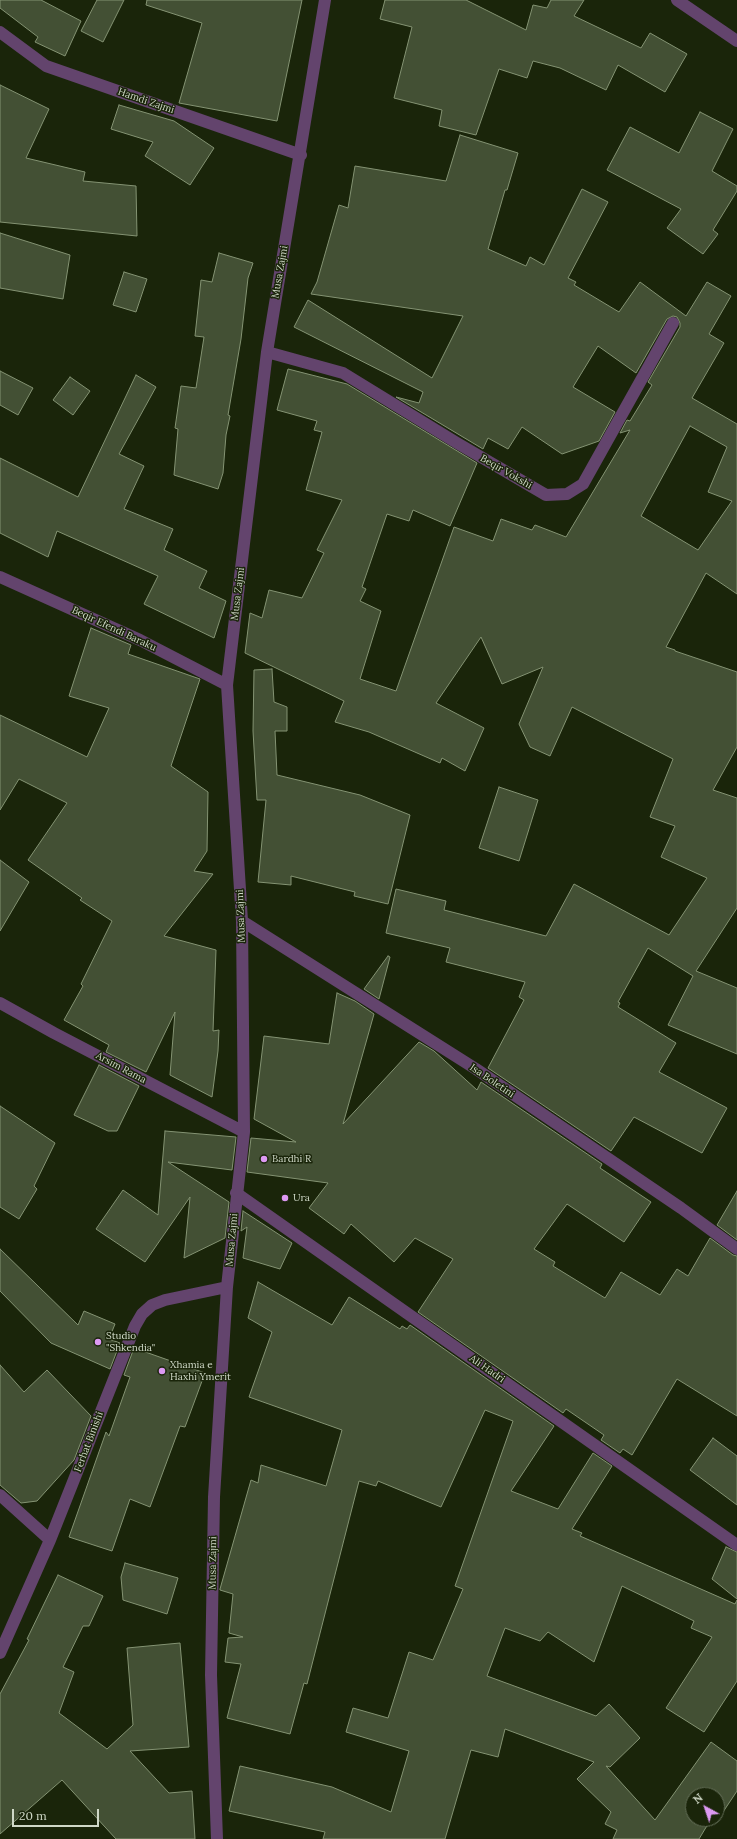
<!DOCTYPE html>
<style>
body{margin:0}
#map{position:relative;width:737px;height:1839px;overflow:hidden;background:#1a250a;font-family:Lora,serif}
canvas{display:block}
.north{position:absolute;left:685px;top:1787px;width:40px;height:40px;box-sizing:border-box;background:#1a250a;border:1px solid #626d56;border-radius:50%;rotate:320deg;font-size:11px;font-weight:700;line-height:16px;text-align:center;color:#cfd8c7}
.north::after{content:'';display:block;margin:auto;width:14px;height:18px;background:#dd99f3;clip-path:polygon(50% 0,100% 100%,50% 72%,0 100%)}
.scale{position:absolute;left:12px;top:1809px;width:87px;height:18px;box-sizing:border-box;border:2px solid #cfd8c7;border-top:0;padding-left:5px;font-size:12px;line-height:14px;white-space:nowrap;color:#cfd8c7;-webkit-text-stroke:3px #1a250a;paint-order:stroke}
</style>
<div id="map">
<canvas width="737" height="1839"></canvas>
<div class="north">N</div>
<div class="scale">20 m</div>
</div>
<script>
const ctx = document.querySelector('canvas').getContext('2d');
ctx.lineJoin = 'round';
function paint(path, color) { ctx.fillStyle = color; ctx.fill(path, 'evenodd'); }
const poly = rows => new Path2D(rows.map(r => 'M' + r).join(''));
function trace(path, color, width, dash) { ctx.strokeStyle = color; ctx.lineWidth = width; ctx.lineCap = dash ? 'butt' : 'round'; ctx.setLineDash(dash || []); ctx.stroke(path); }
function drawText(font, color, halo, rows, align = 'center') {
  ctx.font = font + ' Lora,serif'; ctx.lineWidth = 3; ctx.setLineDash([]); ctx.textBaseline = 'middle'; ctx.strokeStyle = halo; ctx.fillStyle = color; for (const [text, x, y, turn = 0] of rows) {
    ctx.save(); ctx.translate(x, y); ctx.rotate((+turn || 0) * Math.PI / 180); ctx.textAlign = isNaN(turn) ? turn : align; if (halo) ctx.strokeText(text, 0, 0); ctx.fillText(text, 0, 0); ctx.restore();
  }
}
const building = poly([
 [0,0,41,0,81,21,65,56,35,42,38,37,0,8,0,0],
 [97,0,124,0,103,42,81,31,97,0],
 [147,0,302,0,277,121,179,103,202,23,146,5,147,0],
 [385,0,466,0,526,30,533,5,547,8,551,0,584,0,574,16,641,48,650,33,687,54,665,92,618,65,606,90,560,68,533,61,527,78,499,69,476,135,439,126,442,110,394,98,412,27,380,19,385,0],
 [0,85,49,109,26,158,85,172,83,181,136,186,137,236,0,222,0,85],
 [119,105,174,121,214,148,190,185,145,156,153,142,111,129,119,105],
 [700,112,733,129,712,171,737,186,737,191,713,230,718,234,703,254,667,228,681,209,607,170,630,127,679,153,700,112],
 [460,135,518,153,507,190,505,190,488,249,526,266,530,257,544,265,582,189,608,202,568,278,576,282,574,285,619,312,640,282,686,316,707,282,731,296,709,334,724,343,692,398,737,424,737,594,706,573,666,647,675,650,675,651,737,672,737,747,713,790,737,798,737,908,696,971,737,988,737,1054,668,1025,693,976,648,948,618,1002,620,1003,618,1007,676,1043,659,1072,727,1108,702,1153,634,1117,611,1151,488,1068,524,1000,519,997,525,982,446,962,450,948,386,933,396,889,446,901,444,910,546,936,574,884,669,935,707,878,661,857,675,826,650,817,673,759,572,707,550,756,530,747,519,724,543,667,502,684,481,637,436,703,484,728,465,771,442,758,440,763,369,732,335,722,344,701,245,653,250,613,262,618,269,590,302,598,324,553,317,550,342,500,306,490,322,432,314,430,317,421,277,410,288,369,347,384,477,463,450,526,413,510,409,521,387,514,362,587,366,589,360,601,381,611,360,679,396,691,454,527,493,541,501,519,532,530,535,525,566,537,630,430,620,433,627,420,630,421,652,385,648,382,680,327,680,323,677,317,673,316,667,319,636,373,598,346,573,387,615,412,599,441,562,454,522,427,508,449,488,438,483,449,396,397,419,403,423,392,294,327,308,300,432,378,463,316,311,294,317,282,339,205,348,208,355,166,446,181,460,135],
 [690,426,727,447,708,492,732,501,698,550,641,516,690,426],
 [0,233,70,255,63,299,0,288,0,233],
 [219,253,253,263,248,278,241,339,228,415,230,416,226,435,223,473,218,489,174,475,178,429,175,428,181,386,196,388,204,337,195,336,201,280,212,282,219,253],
 [124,272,147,279,136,312,113,305,124,272],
 [0,371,33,388,18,415,0,405,0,371],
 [136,375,156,387,119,454,144,466,124,509,173,529,164,550,207,571,199,588,226,601,214,638,144,604,158,576,57,531,48,557,0,533,0,458,78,497,136,375],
 [70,377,90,391,73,415,53,400,70,377],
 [91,628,131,645,128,654,200,679,171,766,208,792,207,851,194,871,213,874,164,936,216,950,213,1031,219,1030,218,1051,212,1097,170,1075,175,1012,146,1072,106,1052,109,1045,64,1020,83,986,81,984,112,921,80,900,82,898,28,860,67,803,19,779,0,810,0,715,87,757,109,708,69,696,91,628],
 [272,669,274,702,287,707,287,731,275,731,277,775,360,795,410,815,388,904,354,896,355,892,291,876,291,885,258,882,266,800,257,800,253,731,254,670,272,669],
 [499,787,538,800,519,861,479,848,499,787],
 [0,860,29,882,0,931,0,860],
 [388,956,390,957,379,999,364,989,388,956],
 [337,993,355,1001,374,1014,343,1124,419,1042,434,1051,477,1090,481,1082,602,1164,600,1168,651,1202,624,1242,567,1204,534,1249,555,1262,553,1266,605,1298,621,1272,660,1295,677,1269,688,1276,710,1238,733,1255,737,1256,737,1416,677,1379,632,1455,623,1449,620,1453,601,1440,604,1435,566,1409,563,1413,418,1312,453,1259,415,1238,394,1262,351,1224,344,1234,309,1208,328,1183,247,1172,251,1138,296,1142,254,1119,264,1036,329,1044,337,993],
 [99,1065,139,1086,117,1131,108,1131,74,1115,99,1065],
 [0,1106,55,1143,34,1186,37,1189,19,1219,0,1207,0,1106],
 [165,1131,236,1137,232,1170,168,1162,229,1202,225,1238,184,1258,190,1197,145,1262,96,1229,123,1190,158,1215,165,1131],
 [737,1191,737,1240,717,1225,737,1191],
 [243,1211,292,1243,280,1269,243,1258,247,1227,241,1231,243,1211],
 [0,1249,78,1325,84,1311,115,1324,109,1339,120,1343,110,1369,51,1343,0,1291,0,1249],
 [258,1282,332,1325,349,1297,400,1329,402,1326,407,1329,410,1325,554,1426,511,1491,558,1509,593,1453,612,1466,572,1529,582,1533,580,1536,735,1604,737,1600,737,1681,704,1732,666,1708,712,1637,691,1628,694,1621,622,1586,594,1662,548,1632,540,1641,505,1628,487,1676,596,1716,609,1704,640,1738,610,1767,606,1766,655,1820,711,1742,737,1761,737,1791,723,1812,718,1808,717,1809,717,1795,693,1795,693,1819,711,1819,699,1839,613,1839,617,1830,605,1824,611,1812,577,1779,594,1762,505,1729,498,1757,471,1750,445,1839,323,1839,325,1832,229,1811,240,1766,332,1787,391,1812,409,1751,346,1732,353,1708,388,1718,409,1652,433,1660,463,1589,455,1586,513,1421,485,1410,441,1507,378,1481,376,1486,359,1481,307,1684,304,1683,290,1734,227,1718,241,1664,225,1662,228,1638,243,1637,229,1633,233,1594,220,1590,220,1589,251,1480,258,1483,261,1465,326,1486,342,1430,249,1397,272,1332,248,1318,258,1282],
 [134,1348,205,1373,185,1427,180,1426,150,1507,130,1499,112,1551,69,1537,106,1432,109,1436,130,1377,124,1375,134,1348],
 [0,1365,24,1392,47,1370,91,1416,74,1460,37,1501,21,1503,0,1485,0,1365],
 [713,1438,737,1456,737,1505,690,1470,713,1438],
 [726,1547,737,1552,737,1599,712,1579,726,1547],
 [125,1563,178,1578,167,1614,123,1600,121,1577,125,1563],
 [58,1575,103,1596,89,1626,83,1626,63,1667,74,1672,59,1713,107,1749,133,1725,127,1648,180,1643,189,1747,130,1751,169,1793,192,1791,195,1839,116,1839,62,1780,0,1834,0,1694,29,1640,27,1639,58,1575]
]);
const street = poly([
 [677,0,737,41],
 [0,32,46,66,301,155],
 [267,352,343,373,457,443,546,495,567,494,583,484,673,323],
 [0,577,140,640,227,685],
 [242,921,476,1069,681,1208,737,1249],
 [0,1003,54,1033,244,1132],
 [236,1193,737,1545],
 [0,1495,50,1540],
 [0,1653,50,1540,135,1326,142,1314,152,1305,165,1300,227,1287],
 [217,1839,211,1675,214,1497,227,1287,244,1132,242,921,227,685,267,352,325,0]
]);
const markers = [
 [264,1159,4,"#dd99f3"],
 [285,1198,4,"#dd99f3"],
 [98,1342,4,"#dd99f3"],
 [162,1371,4,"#dd99f3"]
];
const streetNames = [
 ["Hamdi Zajmi",146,101,19],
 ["Musa Zajmi",280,272,-80],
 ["Beqir Vokshi",506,472,30],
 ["Musa Zajmi",238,594,-83],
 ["Beqir Efendi Baraku",114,629,25],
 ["Musa Zajmi",241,916,-92],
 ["Arsim Rama",121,1068,28],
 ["Isa Boletini",492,1081,34],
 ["Musa Zajmi",232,1240,-85],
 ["Ali Hadri",487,1369,35],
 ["Ferhat Binishi",89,1442,-69],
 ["Musa Zajmi",213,1563,-89]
];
const poiNames = [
 ["Bardhi R",272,1159],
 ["Ura",293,1198],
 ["Studio",106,1336],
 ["\"Shkendia\"",106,1348],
 ["Xhamia e",170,1365],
 ["Haxhi Ymerit",170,1377]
];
paint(building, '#435034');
trace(building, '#849373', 1);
trace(street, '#63446d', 12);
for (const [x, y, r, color] of markers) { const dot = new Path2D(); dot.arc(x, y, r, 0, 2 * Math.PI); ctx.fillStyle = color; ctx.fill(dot); trace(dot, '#1a250a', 1.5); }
drawText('10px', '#cfd8c7', '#1a250a', streetNames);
drawText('10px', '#cfd8c7', '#1a250a', poiNames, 'left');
</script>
